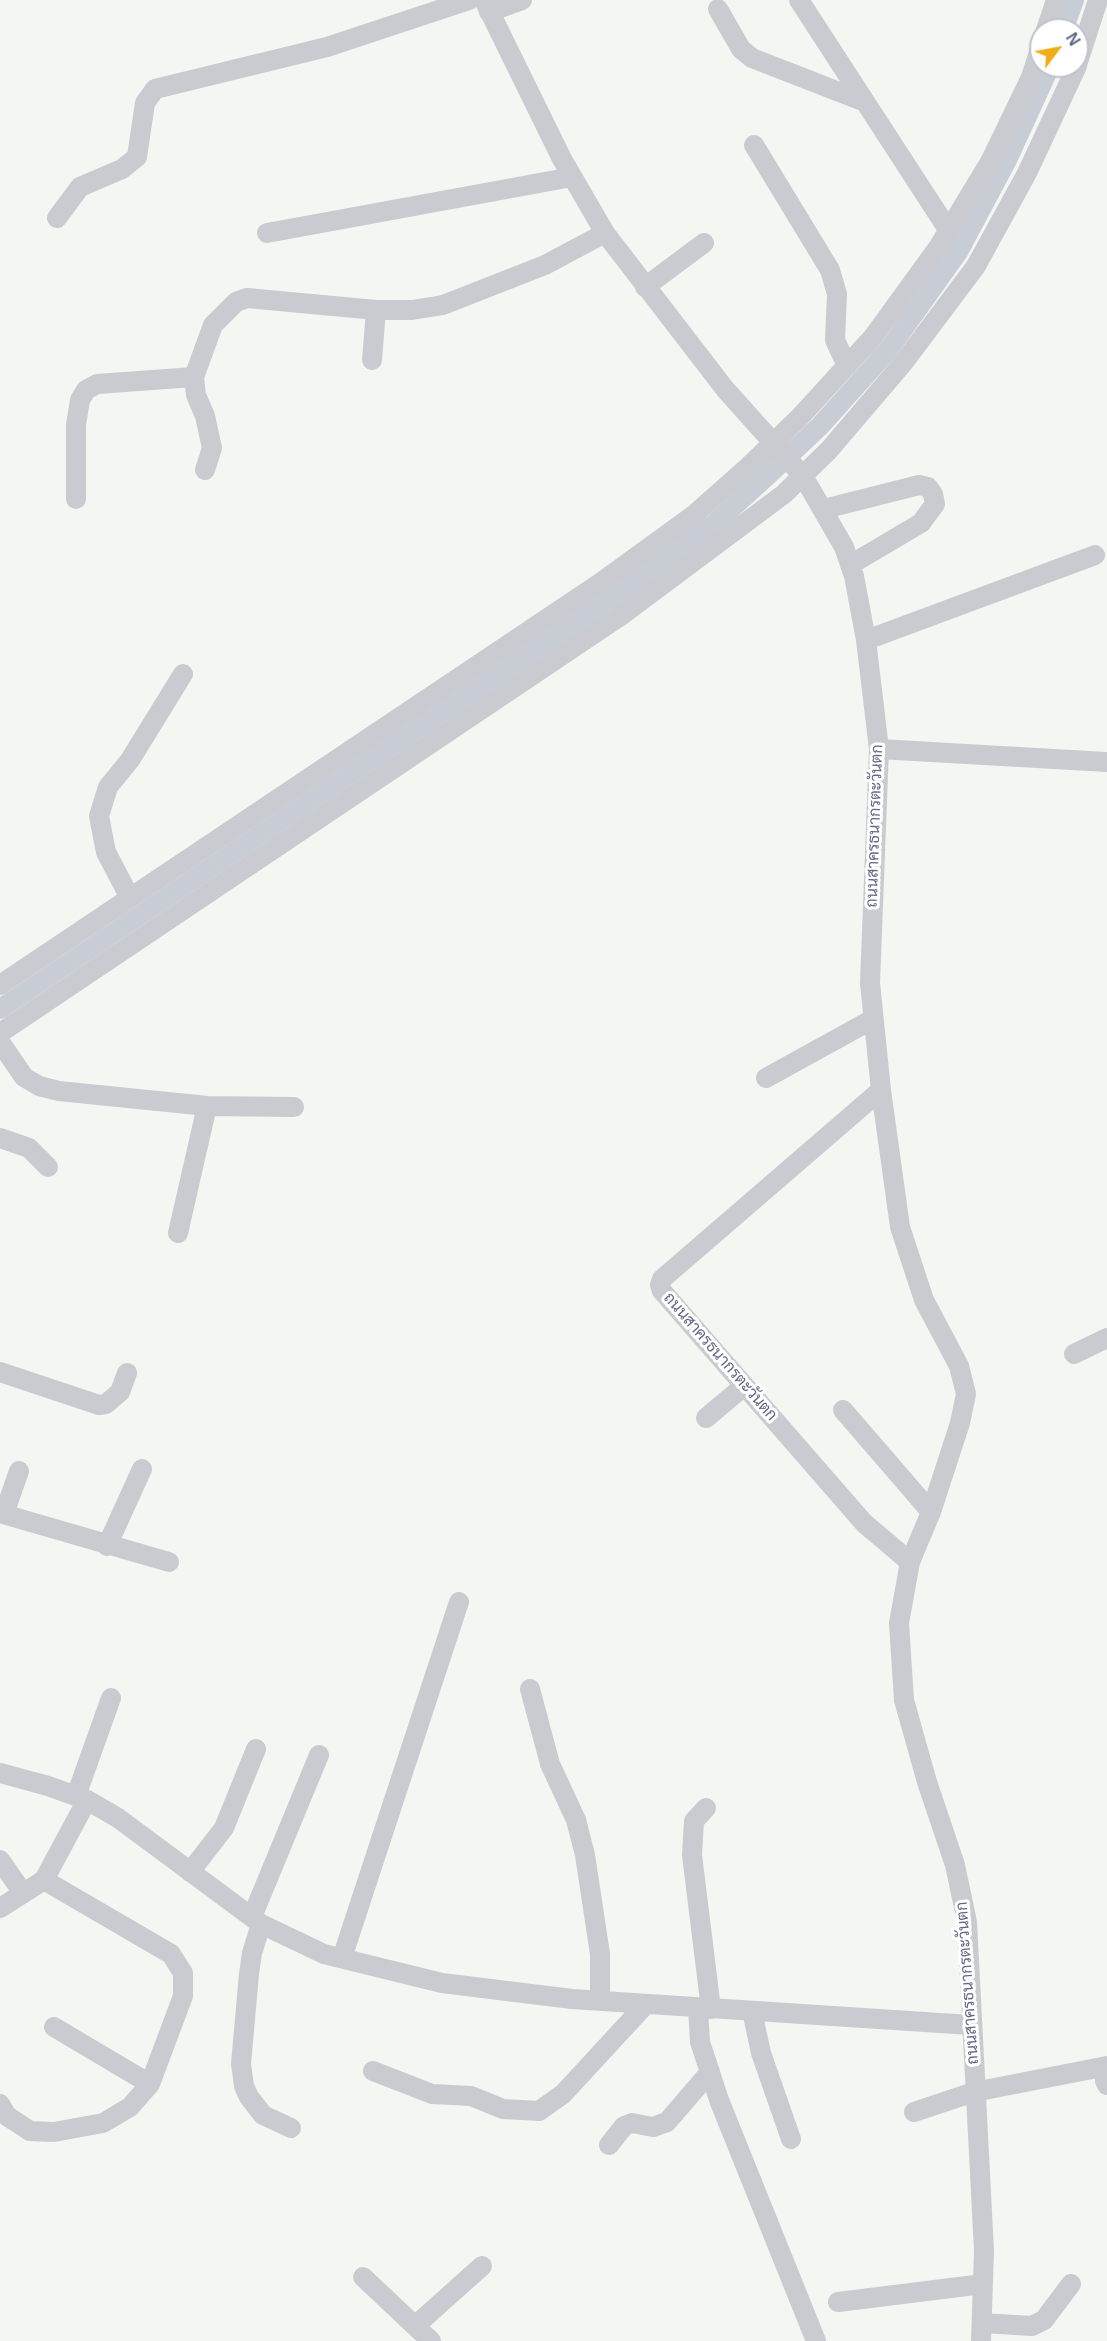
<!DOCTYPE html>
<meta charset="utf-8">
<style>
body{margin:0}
#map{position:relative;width:1107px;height:2341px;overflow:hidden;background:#f4f6f2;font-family:Helvetica,sans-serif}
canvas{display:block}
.north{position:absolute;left:1029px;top:18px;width:60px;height:60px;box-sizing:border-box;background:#fff;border:2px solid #c1c2cf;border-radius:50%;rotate:58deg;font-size:16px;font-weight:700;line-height:24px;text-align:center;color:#636686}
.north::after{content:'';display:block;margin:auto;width:21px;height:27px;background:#f0ad19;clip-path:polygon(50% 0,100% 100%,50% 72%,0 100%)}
</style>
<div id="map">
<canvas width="1107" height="2341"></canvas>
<div class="north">N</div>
</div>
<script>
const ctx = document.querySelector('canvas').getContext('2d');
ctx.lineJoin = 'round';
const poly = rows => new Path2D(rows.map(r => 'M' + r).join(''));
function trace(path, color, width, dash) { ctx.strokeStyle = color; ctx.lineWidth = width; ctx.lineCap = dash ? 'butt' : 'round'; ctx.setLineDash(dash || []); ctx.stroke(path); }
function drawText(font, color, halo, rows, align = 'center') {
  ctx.font = font + ' Helvetica,Sarabun,sans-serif'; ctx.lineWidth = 6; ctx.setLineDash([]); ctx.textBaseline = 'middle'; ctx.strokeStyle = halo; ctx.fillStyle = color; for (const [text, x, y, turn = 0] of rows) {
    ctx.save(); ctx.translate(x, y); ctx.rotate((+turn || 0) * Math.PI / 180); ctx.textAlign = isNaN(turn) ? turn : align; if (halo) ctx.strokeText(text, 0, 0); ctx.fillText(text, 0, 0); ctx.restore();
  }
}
const canal = poly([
 [1063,30,1074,0],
 [0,1009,611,599,714,524,767,476,820,426,889,349,958,252,1007,160,1050,66]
]);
const minor = poly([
 [484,0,562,159,605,233,725,389,803,476,844,547,854,576,866,640,879,749,870,983,881,1090,900,1227,924,1300,959,1366,966,1394,960,1423,931,1512,910,1562,899,1623,904,1700,927,1782,955,1865,967,1922,984,2251,981,2341],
 [799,0,949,231],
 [718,9,741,49,752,58,865,102],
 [489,12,522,0],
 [1046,30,1056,0],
 [1077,65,1098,0],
 [754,145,830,270,837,294,835,340,847,366],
 [57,218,80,187,122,169,137,157,145,103,155,89,327,47,469,0],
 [267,233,572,177],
 [645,287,704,243],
 [372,360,376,310],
 [205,470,212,448,205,416,196,395,194,377,213,325,236,302,247,298,376,310,412,310,443,305,545,265,605,233],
 [76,499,76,425,80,400,86,390,97,384,194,377],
 [824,509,919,485,928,487,933,494,935,504,921,523,850,565],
 [866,640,1095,555],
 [879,749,1107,762],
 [130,898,106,852,99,816,108,787,130,760,183,674],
 [0,985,600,583,695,514,748,467,799,418,873,337,939,246,990,162,1031,77,1041,46],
 [0,1033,622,615,784,494,829,450,904,362,976,266,1027,173,1077,66],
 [0,1042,24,1077,39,1086,59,1091,207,1106,294,1107],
 [766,1078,873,1019],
 [881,1090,662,1279,660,1285,662,1291,864,1523,910,1562],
 [0,1138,29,1148,48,1167],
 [178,1233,207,1106],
 [1074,1354,1107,1338],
 [0,1372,99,1405,106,1404,120,1392,127,1373],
 [843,1410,931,1512],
 [706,1418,744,1386],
 [0,1513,169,1562],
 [4,1514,19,1471],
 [107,1546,142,1469],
 [530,1689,550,1764,576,1820,585,1855,600,1954,600,2001],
 [0,1773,48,1786,87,1800,118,1818,261,1924,324,1954,442,1983,572,1999,971,2025],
 [76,1796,111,1698],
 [706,1808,694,1821,692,1855,711,2009],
 [0,1860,23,1893],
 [190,1872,224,1828,256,1749],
 [0,1908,44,1880,87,1800],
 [252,1917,319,1755],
 [261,1924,252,1953,249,1974,241,2064,244,2086,249,2097,263,2115,291,2128],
 [342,1958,459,1602],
 [698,2008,700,2042,719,2100,816,2341],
 [752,2011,761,2053,791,2139],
 [54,2027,150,2084],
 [373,2071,432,2094,471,2096,503,2109,539,2111,563,2094,646,2004],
 [1105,2081,1107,2085],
 [0,2104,7,2116,30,2131,54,2132,103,2123,130,2107,150,2084,183,1996,183,1973,171,1954,44,1880],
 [914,2112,974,2092,1107,2066],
 [609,2145,624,2126,632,2123,653,2127,667,2122,710,2072],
 [363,2277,431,2341],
 [838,2302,983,2284],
 [982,2323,1032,2326,1044,2320,1071,2284],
 [415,2326,482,2266]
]);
const streetNames = [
 ["ถนนสาครธนากรตะวันตก",875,826,-88],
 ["ถนนสาครธนากรตะวันตก",720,1357,49],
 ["ถนนสาครธนากรตะวันตก",968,1983,-94]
];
trace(canal, '#c8ccd5', 20);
trace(minor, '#cacbd0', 20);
drawText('16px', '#636686', '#fff', streetNames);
</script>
